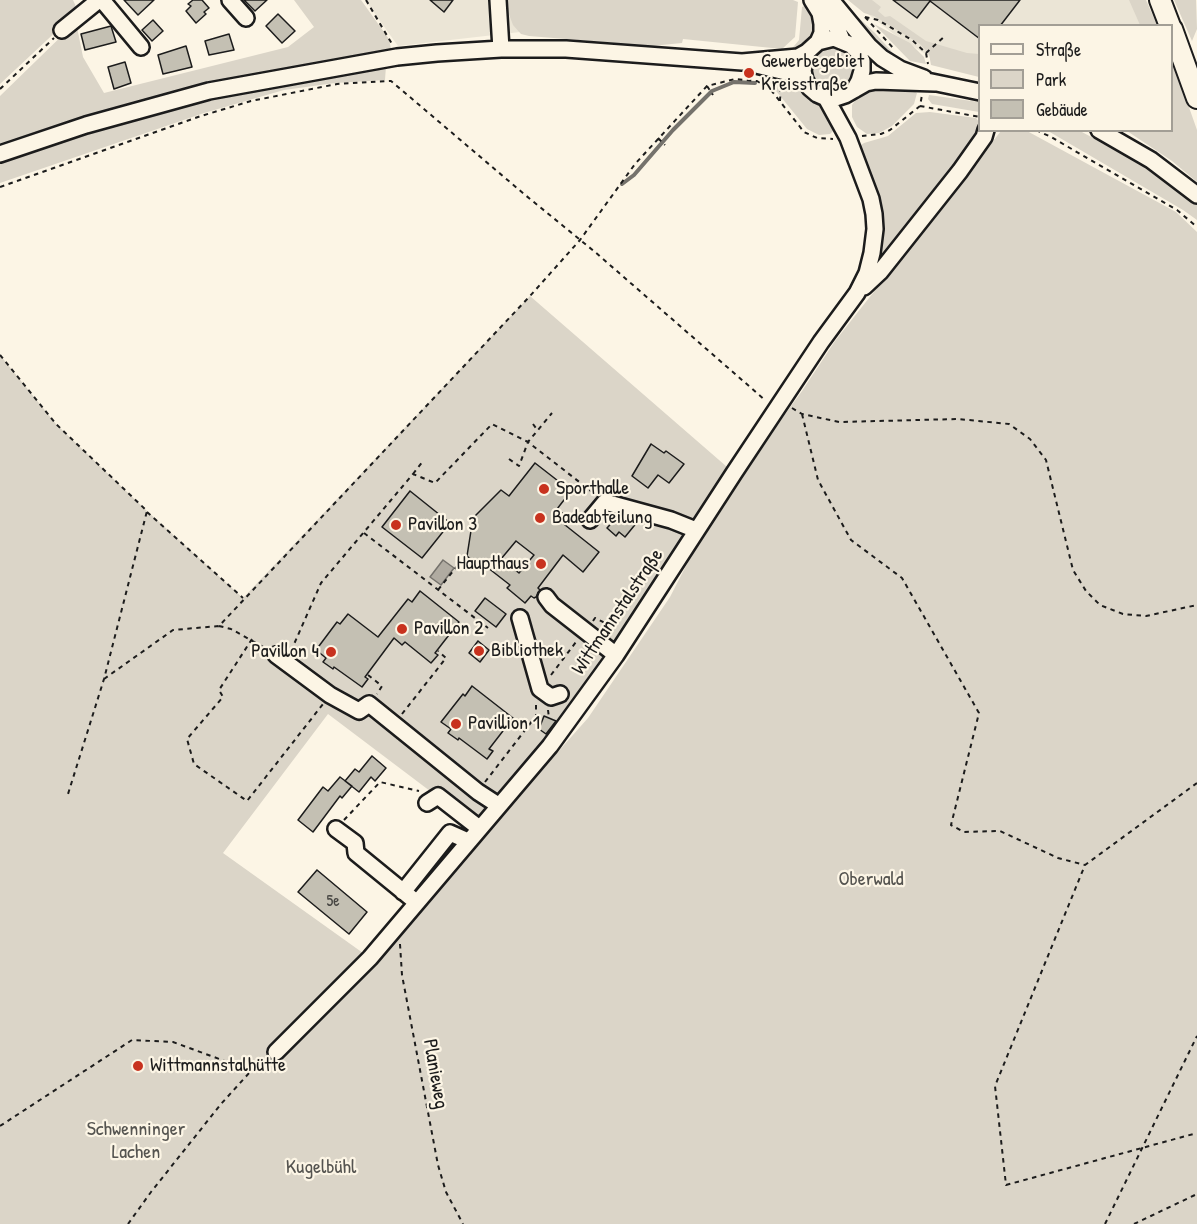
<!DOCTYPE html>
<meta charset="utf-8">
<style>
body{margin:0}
#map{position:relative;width:1197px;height:1224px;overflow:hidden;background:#fcf5e5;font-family:"Patrick Hand",sans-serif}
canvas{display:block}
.legend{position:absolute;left:978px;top:24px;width:195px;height:108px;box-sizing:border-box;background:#fcf5e5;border:2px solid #a29e95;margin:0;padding:8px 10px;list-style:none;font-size:18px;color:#1c1c1c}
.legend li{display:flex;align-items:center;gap:12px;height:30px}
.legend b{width:30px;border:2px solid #a29e95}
</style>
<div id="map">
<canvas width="1197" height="1224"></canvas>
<ul class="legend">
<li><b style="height:8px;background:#fcf5e5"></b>Straße</li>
<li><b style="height:16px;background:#dbd5c8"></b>Park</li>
<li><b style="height:16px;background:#c4c0b3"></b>Gebäude</li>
</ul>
</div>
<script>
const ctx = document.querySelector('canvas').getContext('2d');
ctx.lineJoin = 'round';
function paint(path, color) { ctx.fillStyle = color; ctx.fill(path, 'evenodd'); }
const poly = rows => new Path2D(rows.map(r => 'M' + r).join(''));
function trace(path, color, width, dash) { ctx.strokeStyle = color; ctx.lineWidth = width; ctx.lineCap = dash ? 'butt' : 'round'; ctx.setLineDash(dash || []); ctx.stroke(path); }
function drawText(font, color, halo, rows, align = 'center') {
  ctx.font = font + ' "Patrick Hand",sans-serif'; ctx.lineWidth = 4.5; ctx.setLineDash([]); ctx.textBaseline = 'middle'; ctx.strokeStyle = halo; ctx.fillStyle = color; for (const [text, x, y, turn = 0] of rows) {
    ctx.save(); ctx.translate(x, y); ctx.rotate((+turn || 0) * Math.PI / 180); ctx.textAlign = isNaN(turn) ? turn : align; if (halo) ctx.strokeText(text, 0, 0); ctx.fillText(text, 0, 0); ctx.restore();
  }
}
const built = poly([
 [365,0,645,0,625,20,398,46],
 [850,0,1144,0,1154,25,980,26,979,68,927,55,895,35]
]);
const green = poly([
 [0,0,73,0,78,11,0,84],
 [294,0,361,0,389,39,391,49,210,84,87,117,0,148,0,96,76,22,83,57,104,93,288,47,314,27],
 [507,0,793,0,798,2,795,37,782,49,683,39,682,43,652,46,529,36,521,34,513,25,507,9],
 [848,0,872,0,881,7,878,11,885,17,890,16,926,41,967,53,979,54,979,77,931,65,929,54,920,44,874,16,864,13],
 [1129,0,1146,0,1157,25,1140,25],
 [1174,0,1196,0,1197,29,1192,41],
 [843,3,875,33,904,65,887,56,841,4],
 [808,4,815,17,815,34,798,52,790,51,799,40,802,7],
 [874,24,910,43,924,57,926,64,910,61],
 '812 69a21 21 0 1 1 42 0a21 21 0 1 1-42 0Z',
 [1172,59,1197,130,1197,182,1172,161,1127,131,1172,130],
 [386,66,385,80,335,83,284,90,204,113,0,183,0,157,223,89],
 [761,78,788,81,789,78,795,81,812,99,822,105,833,125,833,131,830,134,819,135,807,129,768,81,760,79],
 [875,87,910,89,917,93,914,104,892,126,879,133,867,134,857,127,852,117,852,105,861,92],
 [929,95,979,102,979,112,932,104,928,99],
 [930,112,976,118,979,122,979,137,881,263,877,260,882,234,876,199,859,151,861,145,864,143,888,136,916,113],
 [1001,131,1027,131,1176,212,1197,232,1197,1224,0,1224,0,355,56,424,147,511,243,598,530,296,734,473,578,708,479,828,328,714,223,853,370,958,287,1042,376,963,469,857,493,825,588,718,670,597,689,560,780,421,802,391,835,341],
 [1048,131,1080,131,1133,159,1169,183,1197,205,1197,220,1183,210]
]);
const water = poly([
 [443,560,454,568,441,585,430,577,443,560]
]);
const stream = poly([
 [622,184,634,175,673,130,712,91,734,82,755,83]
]);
const building = poly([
 [124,0,154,0,138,15,124,0],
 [193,0,202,0,209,8,204,12,206,14,196,23,186,11,191,6,188,4,193,0],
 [244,0,267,0,255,11,244,0],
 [430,0,453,0,444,12,430,0],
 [893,0,1020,0,1000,26,980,26,980,39,930,1,917,18,893,0],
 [278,14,295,31,282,43,266,26,278,14],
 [153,20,163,31,152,41,142,30,153,20],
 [111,26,116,42,85,50,81,34,111,26],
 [229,34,234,50,209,55,205,41,229,34],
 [186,46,192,67,163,74,158,55,186,46],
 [125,62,131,83,114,89,108,67,125,62],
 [651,444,664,453,666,451,684,464,669,483,658,475,648,488,632,476,651,444],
 [535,463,571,491,557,509,565,515,560,521,599,552,583,572,563,555,538,588,540,590,536,597,534,598,531,596,525,603,507,588,510,585,483,564,480,567,467,556,473,518,501,490,509,496,535,463],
 [516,541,534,555,519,573,501,559,516,541],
 [410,491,450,523,422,558,382,527,410,491],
 [618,516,638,521,625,537,619,532,616,536,607,528,618,516],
 [420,591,459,622,435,653,438,655,431,663,405,642,402,645,394,638,365,677,368,679,362,687,334,667,333,669,323,662,326,658,316,650,337,622,340,624,348,614,378,637,408,599,412,602,420,591],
 [485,598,506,614,496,627,475,611,485,598],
 [478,641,489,650,480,662,469,653,478,641],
 [472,686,513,718,489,749,493,751,487,759,459,738,458,740,448,733,451,729,441,722,463,694,465,696,472,686],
 [544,716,556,721,546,734,539,729,544,716],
 [372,756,386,768,375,781,371,777,359,792,345,781,355,769,359,772,372,756],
 [340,777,352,786,342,798,340,796,313,832,298,820,323,787,328,791,340,777],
 [317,870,367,912,349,934,298,892,317,870]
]);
const path = poly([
 [366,0,392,44],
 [865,17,894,49],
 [865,17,878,20,912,40,926,53,928,64],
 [926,53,945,36],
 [707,86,713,95],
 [0,89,54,38],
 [780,101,781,83],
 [920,106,980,117],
 [1036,130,1051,137,1177,210,1197,227],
 [862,136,881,134,890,130,920,106,922,95],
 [658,138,665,145],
 [0,187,201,116,251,101,337,84,391,81,524,194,595,252,765,400],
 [0,355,56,424,147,511,104,679,68,794],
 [792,408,802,414,839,422,958,419,1009,424,1030,439,1046,460,1073,570,1086,591,1100,605,1123,614,1146,616,1197,605],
 [802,414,818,480,851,540,902,578,979,713,951,825,964,832,1000,831,1058,858,1085,865],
 [533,424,538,431],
 [509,459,519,466,528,442,552,413],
 [413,474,423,461],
 [147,512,243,598],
 [364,533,488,628],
 [438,590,466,555],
 [593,621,595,618,611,626],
 [219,626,231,629,265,648],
 [252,639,219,690,223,697,187,739,194,764,247,801,323,704],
 [291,651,321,583,413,474,435,483,492,424,528,442,596,495],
 [368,675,382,686,377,694],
 [551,675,576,642],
 [104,679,173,630,219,626,530,296,580,240,635,164,707,86,735,79,757,81,771,90,804,132,817,138,833,139],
 [548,710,549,718],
 [402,714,446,658,438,651],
 [485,782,536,716,536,703],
 [1197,783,1085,865,995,1086,1006,1185,1197,1133],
 [344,820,380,782,419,791],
 [400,944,402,975,438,1165,446,1192,463,1224],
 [0,1126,132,1040,173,1042,233,1064,250,1072],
 [128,1224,151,1192,221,1104,250,1072,267,1059],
 [1105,1224,1197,1036],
 [1134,1224,1197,1194]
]);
const minor = poly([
 [102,0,141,47],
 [230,0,246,18],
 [498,0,501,49],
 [812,0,820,13,822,24,822,33,818,42],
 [831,0,869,46,882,58,900,69,924,78],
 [827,4,842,40],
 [62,30,99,0],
 [807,52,803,71,805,80,810,88,817,94,826,98,836,98,845,95,866,83,876,81,935,83],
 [756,65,798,75,805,80],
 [927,81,980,92],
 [1099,130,1151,160,1197,195],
 [0,154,86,125,209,91,397,57,437,53,501,49,566,49,742,62,798,57,807,52,818,42,834,38,851,45,858,52,862,61,862,71,859,81,854,90],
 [864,287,880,272,960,171,984,137,986,130],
 [590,520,605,502,671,520,696,530],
 [546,597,552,605,616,655],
 [520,618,540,689,551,697,560,694],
 [276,655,330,695,359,711,369,704,478,792,498,805],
 [427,803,438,796,479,828],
 [336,829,355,843,356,853,416,902],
 [403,892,450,833,468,841],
 [276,1052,370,958,550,746,616,655,734,473,821,342,857,293,867,273,872,253,875,229,874,214,871,199,848,138,826,98]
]);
const major = poly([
 [1160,0,1170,26],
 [1172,29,1197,98]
]);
const markers = [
 [749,73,6,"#c8321e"],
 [544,489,6,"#c8321e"],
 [540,518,6,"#c8321e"],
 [396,525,6,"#c8321e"],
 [541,564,6,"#c8321e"],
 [402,629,6,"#c8321e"],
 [479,651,6,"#c8321e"],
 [331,652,6,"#c8321e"],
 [456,724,6,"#c8321e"],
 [138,1066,6,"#c8321e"]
];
const numberNames = [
 ["5e",333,902]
];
const poiNames = [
 ["Gewerbegebiet",761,62],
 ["Kreisstraße",761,85],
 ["Sporthalle",556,489],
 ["Badeabteilung",552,518],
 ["Pavillon 3",408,525],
 ["Haupthaus",529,564,"right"],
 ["Pavillon 2",414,629],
 ["Bibliothek",491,651],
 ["Pavillon 4",319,652,"right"],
 ["Pavillion 1",468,724],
 ["Wittmannstalhütte",150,1066]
];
const streetNames = [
 ["Wittmannstalstraße",618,612,-56],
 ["Planieweg",435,1074,80]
];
const parkNames = [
 ["Oberwald",871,880],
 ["Schwenninger",136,1130],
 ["Lachen",136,1153],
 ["Kugelbühl",321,1168]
];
paint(built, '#ebe5d6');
paint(green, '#dbd5c8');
paint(water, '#b0aba1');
trace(water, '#75726c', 1.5);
trace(stream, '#75726c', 4);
paint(building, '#c4c0b3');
trace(building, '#1c1c1c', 1.5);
trace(minor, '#1c1c1c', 20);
trace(major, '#1c1c1c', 24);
trace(path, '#1c1c1c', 2, [4.5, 4.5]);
trace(minor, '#fcf5e5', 15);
trace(major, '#fcf5e5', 20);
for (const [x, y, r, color] of markers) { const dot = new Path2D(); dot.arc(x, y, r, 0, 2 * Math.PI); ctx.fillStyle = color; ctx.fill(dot); trace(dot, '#fcf5e5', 2); }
drawText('16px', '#464542', null, numberNames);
drawText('20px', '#1c1c1c', '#fcf5e5', poiNames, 'left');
drawText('20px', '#1c1c1c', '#fcf5e5', streetNames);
drawText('20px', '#555450', '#fcf5e5', parkNames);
</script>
